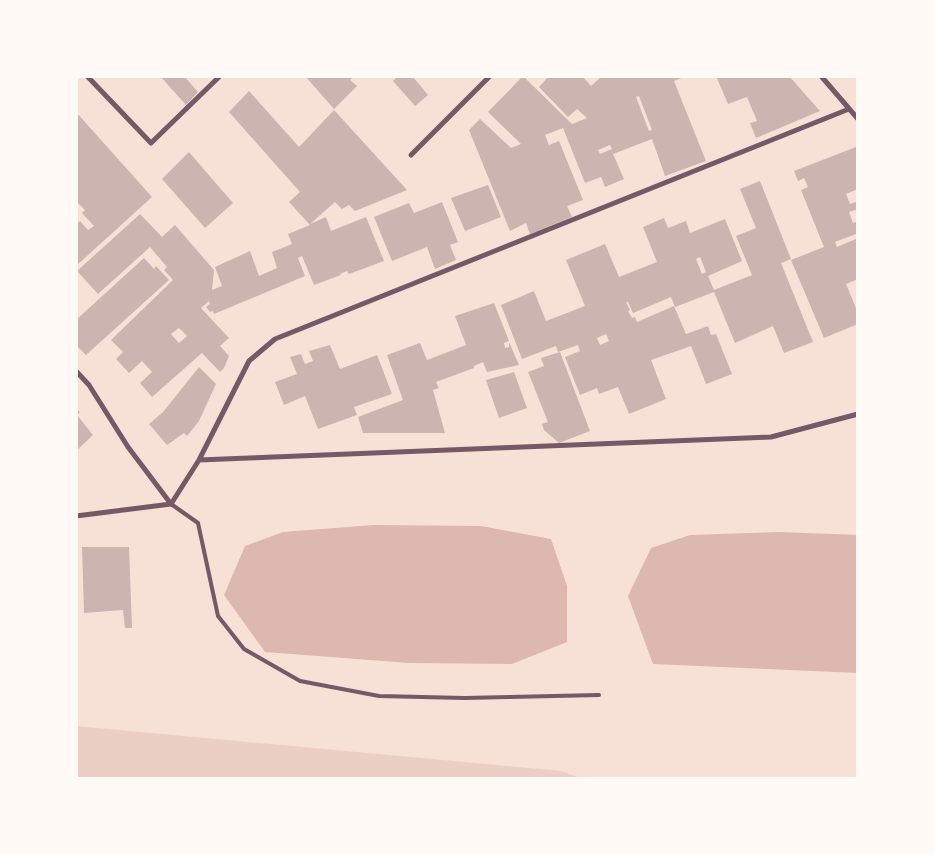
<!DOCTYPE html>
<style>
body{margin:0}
#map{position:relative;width:934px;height:855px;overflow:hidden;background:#f7e1d7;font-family:Mulish,sans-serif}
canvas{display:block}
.frame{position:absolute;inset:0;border:78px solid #fffaf5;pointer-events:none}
</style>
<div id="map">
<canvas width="934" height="855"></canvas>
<div class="frame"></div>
</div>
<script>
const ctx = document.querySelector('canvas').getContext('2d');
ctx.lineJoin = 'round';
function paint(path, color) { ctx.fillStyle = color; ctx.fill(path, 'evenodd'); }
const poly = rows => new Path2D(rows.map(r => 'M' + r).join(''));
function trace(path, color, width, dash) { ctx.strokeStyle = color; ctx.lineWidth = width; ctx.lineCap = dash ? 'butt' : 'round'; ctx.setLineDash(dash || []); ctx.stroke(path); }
const green = poly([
 [76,726,562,771,582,779,76,779]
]);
const water = poly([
 [373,525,481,526,551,539,567,586,567,642,512,664,409,663,265,652,224,595,245,546,283,532],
 [779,532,858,535,858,673,653,664,628,596,651,548,690,535]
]);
const building = poly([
 [160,76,184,76,198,92,186,105],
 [305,76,354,76,350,80,357,86,334,109],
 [398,76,412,76,428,95,415,106,393,81],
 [523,76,572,124,587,118,577,109,568,117,539,87,548,77,546,76,582,76,591,86,602,76,686,76,674,81,706,161,665,176,652,139,613,154,624,179,605,187,601,177,585,183,563,128,545,135,549,145,559,141,583,200,567,206,572,217,530,234,526,223,510,231,469,130,480,119,511,148,521,144,488,112],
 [639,96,652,130,649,131,636,97],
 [610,145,612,149,600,154,598,150],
 [716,76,789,76,820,111,756,138,750,123,757,121,747,97,728,104],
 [249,91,299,147,334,110,407,190,355,211,349,205,342,209,335,202,310,224,326,217,331,231,366,217,384,261,349,274,347,271,340,274,341,275,314,285,302,256,298,258,305,276,214,314,213,311,210,312,206,307,210,304,209,301,201,308,229,338,220,346,229,356,224,368,220,372,202,353,152,397,140,383,152,372,142,361,129,373,116,359,123,352,111,340,173,280,164,270,167,267,150,247,98,294,77,271,140,214,162,237,175,225,214,270,212,290,222,286,215,267,250,251,259,276,277,268,272,252,292,244,288,234,310,225,289,202,300,192,229,112],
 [179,328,187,336,179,343,171,334],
 [76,112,152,197,76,266,76,224,80,221,88,230,94,226,82,213,85,210,76,201],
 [856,147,858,150,858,189,846,194,850,204,858,201,858,209,849,212,853,223,858,221,858,238,856,234,835,242,837,247,858,238,858,279,846,284,856,308,858,307,858,324,824,338,791,260,824,247,801,190,808,187,804,178,798,181,794,171],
 [189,152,233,203,205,228,162,179],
 [760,181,791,259,781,263,813,342,784,353,773,326,735,343,714,292,675,307,671,297,633,313,628,302,626,302,630,310,628,311,632,318,635,317,637,322,674,306,686,334,708,326,711,335,716,334,732,374,706,384,691,346,651,360,666,399,629,414,618,387,599,394,597,388,580,395,565,357,580,351,578,345,558,352,556,346,522,359,501,305,534,291,546,321,585,306,566,260,605,244,619,277,657,262,643,227,664,218,668,228,686,221,690,233,725,219,742,261,708,276,714,290,752,275,736,236,756,228,740,189],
 [700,257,706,272,702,274,696,259],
 [606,334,609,341,600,345,597,338],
 [488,185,501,217,465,231,451,198],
 [442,202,458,242,450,245,456,260,435,269,427,247,392,261,374,217,409,203,414,213],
 [144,258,154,269,156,266,169,280,86,355,76,345,76,318,77,319],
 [494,303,509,341,504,343,505,348,509,347,509,342,519,365,487,372,483,362,474,366,474,368,436,382,439,388,433,390,445,433,363,433,358,417,403,400,387,355,420,343,427,360,466,345,455,316],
 [330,345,340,369,377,355,392,394,354,407,357,415,318,429,305,396,284,405,275,382,297,374,290,357,301,354,305,364,313,361,309,351],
 [560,352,590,431,559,443,544,430,542,424,548,422,528,372,544,366,541,358],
 [199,367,216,384,199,421,187,436,184,433,167,445,149,424,163,412],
 [514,372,527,408,499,418,486,380],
 [76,409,80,412,77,415,93,435,76,451],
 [82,547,129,547,132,628,125,628,123,610,84,613]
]);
const service = poly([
 [171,504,198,523,218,616,244,649,300,681,379,696,465,698,599,695]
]);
const minor = poly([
 [87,76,151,143,220,76],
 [821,76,858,119],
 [411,155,490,76],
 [76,371,89,385,128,447,171,504],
 [199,460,249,361,275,339,849,109],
 [171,504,199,460,771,437,858,414],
 [76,516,171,504]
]);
paint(green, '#ebcfc5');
paint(water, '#dcb8b0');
paint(building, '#ccb4b1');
trace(service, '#755966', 4);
trace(minor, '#755966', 5);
</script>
